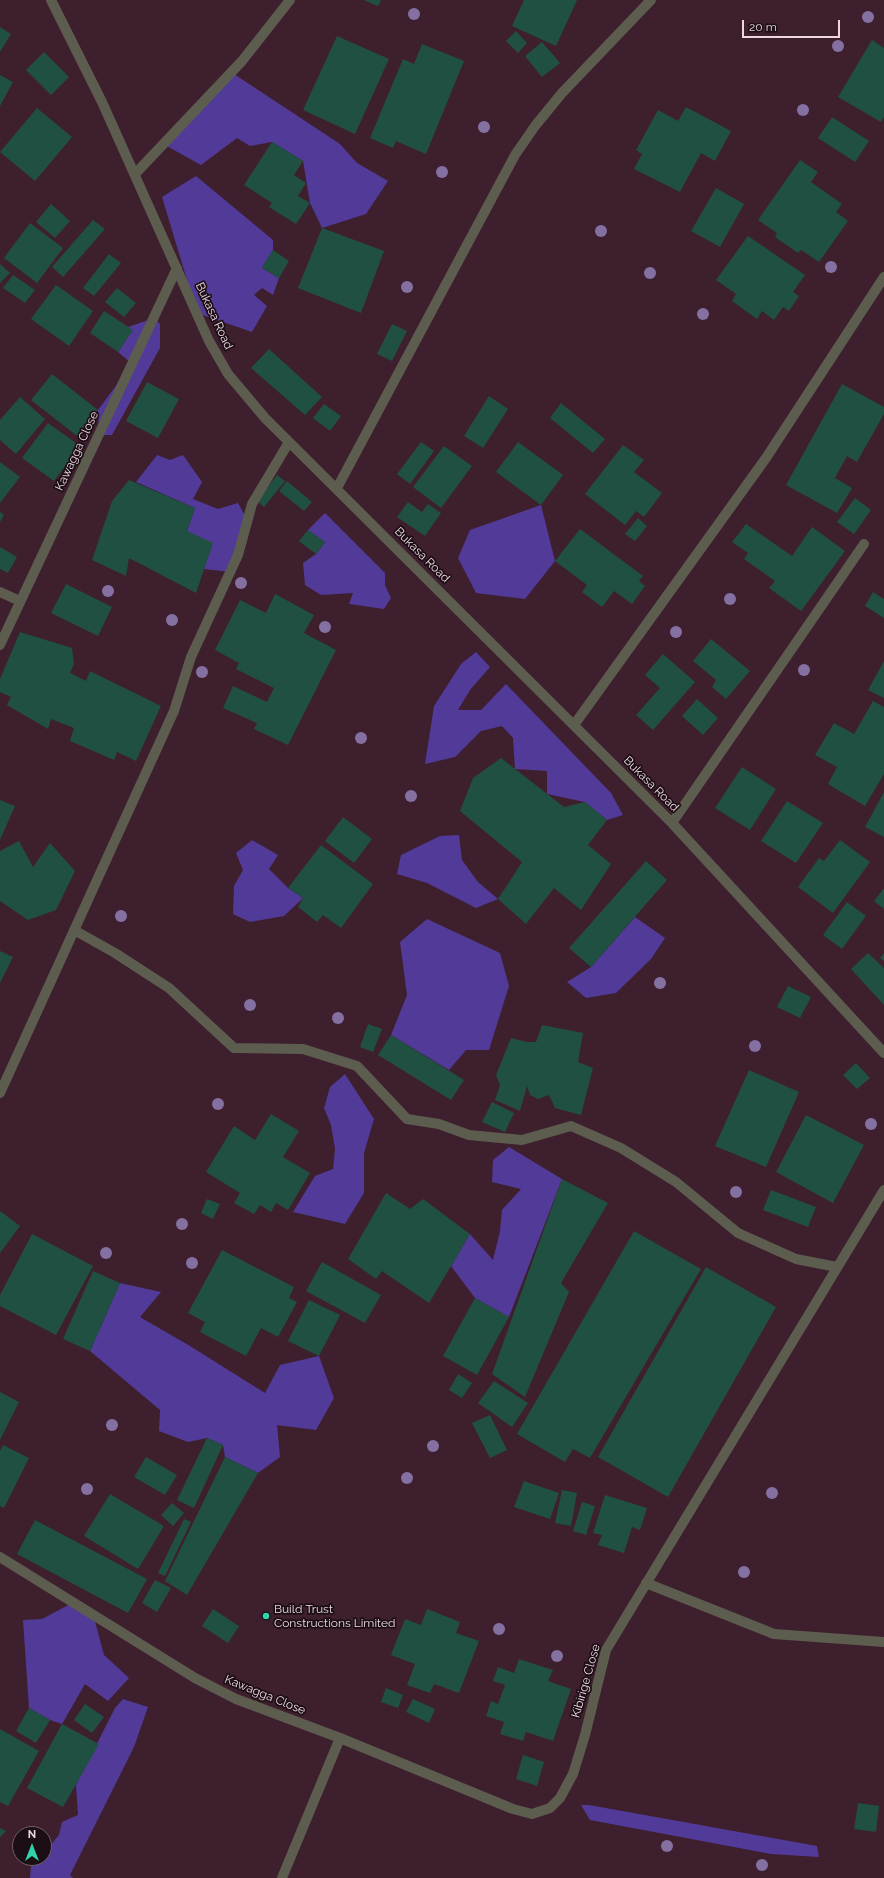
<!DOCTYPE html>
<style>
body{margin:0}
#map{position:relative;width:884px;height:1878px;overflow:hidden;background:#3e1f2e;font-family:Raleway,sans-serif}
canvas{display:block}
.north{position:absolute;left:12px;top:1826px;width:40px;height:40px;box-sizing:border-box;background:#1c0e15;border:1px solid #705f66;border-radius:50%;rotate:0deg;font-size:11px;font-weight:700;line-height:16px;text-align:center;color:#edd8e0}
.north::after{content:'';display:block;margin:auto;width:14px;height:18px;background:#2fd4aa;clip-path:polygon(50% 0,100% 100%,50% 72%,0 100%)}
.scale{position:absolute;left:742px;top:20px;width:98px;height:18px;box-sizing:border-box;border:2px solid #edd8e0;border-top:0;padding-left:5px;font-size:12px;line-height:14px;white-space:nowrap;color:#edd8e0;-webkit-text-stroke:3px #1c0e15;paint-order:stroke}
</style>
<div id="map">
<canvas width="884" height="1878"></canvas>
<div class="north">N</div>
<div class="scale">20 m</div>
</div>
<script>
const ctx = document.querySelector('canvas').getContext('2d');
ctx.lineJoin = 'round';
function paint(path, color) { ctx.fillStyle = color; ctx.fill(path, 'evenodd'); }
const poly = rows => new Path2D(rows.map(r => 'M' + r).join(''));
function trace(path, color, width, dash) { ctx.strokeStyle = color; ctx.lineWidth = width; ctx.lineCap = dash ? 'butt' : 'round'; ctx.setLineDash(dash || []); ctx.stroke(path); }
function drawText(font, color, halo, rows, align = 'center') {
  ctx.font = font + ' Raleway,sans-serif'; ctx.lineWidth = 3.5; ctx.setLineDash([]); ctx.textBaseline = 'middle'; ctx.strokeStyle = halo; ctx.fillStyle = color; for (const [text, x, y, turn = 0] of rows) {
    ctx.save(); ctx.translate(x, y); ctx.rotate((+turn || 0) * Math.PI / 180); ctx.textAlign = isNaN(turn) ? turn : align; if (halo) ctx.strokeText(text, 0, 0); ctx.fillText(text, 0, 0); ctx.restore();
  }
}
const forest = poly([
 [231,72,340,144,357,163,388,181,366,214,322,228,310,203,303,161,272,142,250,146,237,138,201,165,163,144],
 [196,176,273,240,273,250,262,268,279,278,273,295,262,288,254,295,267,306,252,332,197,313,162,197],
 [154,318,160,324,160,348,112,435,99,435,98,410,132,364,118,352,132,331,128,327],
 [157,455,170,460,183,455,202,482,193,499,218,509,238,503,248,521,231,572,204,569,187,531,195,508,136,482],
 [541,505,555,561,525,599,476,593,458,558,470,530],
 [325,513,385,573,385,585,391,598,384,609,349,604,353,593,321,595,305,585,303,563,316,554,325,542,308,530],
 [476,652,490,667,470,690,458,710,481,710,506,684,611,793,623,815,607,820,585,802,547,794,547,771,515,769,513,738,502,726,481,731,455,757,425,764,434,706,461,664],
 [459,835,462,860,478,882,498,899,476,908,427,883,397,874,401,855,440,836],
 [252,840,278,855,269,869,288,888,303,898,284,916,250,922,233,914,234,886,243,870,236,853],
 [635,917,665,938,651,959,616,993,586,998,567,982,591,967],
 [427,919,500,953,509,986,489,1050,466,1050,449,1070,391,1035,407,995,400,942],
 [345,1074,374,1119,364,1153,364,1193,345,1224,293,1212,315,1176,333,1169,335,1149,331,1125,324,1108,330,1087],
 [509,1147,562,1179,509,1317,475,1298,451,1266,470,1234,493,1260,500,1231,502,1210,521,1189,492,1182,493,1160],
 [120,1283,161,1292,140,1317,190,1346,265,1393,280,1365,319,1356,334,1398,316,1430,277,1425,280,1457,258,1473,225,1457,223,1445,207,1438,188,1442,159,1431,160,1410,90,1351],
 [74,1602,93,1614,104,1655,129,1678,108,1701,85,1684,62,1724,50,1720,29,1708,23,1620,42,1619],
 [123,1699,148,1707,134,1747,70,1875,73,1878,30,1878,31,1865,38,1858,44,1858,44,1853,59,1835,62,1822,78,1815,76,1785,115,1708],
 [581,1805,589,1805,817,1846,819,1857,771,1854,590,1820]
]);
const building = poly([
 [364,0,381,0,378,6],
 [524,0,577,0,556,46,512,26],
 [0,27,11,34,0,52],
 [516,31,527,43,518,53,506,41],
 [337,36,389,59,355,134,303,110],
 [872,40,884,48,884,117,881,122,838,97],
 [542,42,560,63,542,77,525,56],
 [422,44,464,61,426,154,396,141,393,148,370,138,403,59,414,64],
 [44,52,69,77,51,95,26,70],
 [0,75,13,82,0,106],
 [686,107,731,131,715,161,701,153,680,192,634,169,642,154,636,150,658,110,678,121],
 [37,108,72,137,35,181,0,152],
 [832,117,869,141,855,162,818,138],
 [272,142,303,161,294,175,306,183,298,196,310,203,296,224,269,207,272,203,244,185],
 [800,160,818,172,811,182,842,204,836,212,848,221,819,262,801,250,798,253,775,237,777,233,758,220],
 [716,188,744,204,720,247,691,231],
 [51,204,70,221,55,238,36,222],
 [93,220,105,229,63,277,52,267],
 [30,223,63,248,37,283,4,258],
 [322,228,384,251,361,313,298,288],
 [748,236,805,275,793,292,799,296,789,311,783,307,774,320,762,311,757,319,732,301,736,294,716,280],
 [273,250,289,261,279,278,262,268],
 [109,254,121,263,94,296,83,288],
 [0,264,10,273,0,283],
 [13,275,35,290,25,303,3,288],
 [56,285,93,311,69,346,31,319],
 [117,288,136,303,124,317,105,302],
 [104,311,133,330,118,352,90,333],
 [392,324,407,331,392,361,377,354],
 [269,349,322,397,305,415,251,368],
 [52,374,98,410,77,436,31,400],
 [147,382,179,399,158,438,126,421],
 [842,384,884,407,884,414,857,462,847,456,835,478,852,488,837,513,786,485],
 [489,396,508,409,483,448,464,436],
 [20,397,45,419,16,454,0,440,0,420],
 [561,403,605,439,593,453,550,418],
 [324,404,341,416,330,431,313,418],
 [48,423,80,446,54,481,22,458],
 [421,442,434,451,410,484,397,474],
 [518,442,563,475,541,505,496,472],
 [623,445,644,460,634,472,662,493,644,517,636,511,625,525,585,494],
 [444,446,472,466,441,508,413,487],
 [0,462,20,477,0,503],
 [277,475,285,481,264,507,257,501],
 [129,480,195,508,187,531,213,543,196,593,129,558,126,576,92,560,112,501],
 [287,481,312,502,304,511,279,491],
 [855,498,871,510,854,534,837,522],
 [408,502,422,512,428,504,441,513,425,536,397,517],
 [0,512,4,515,0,522],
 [638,518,647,526,635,541,625,534],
 [746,524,792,556,812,527,845,551,801,611,769,588,775,581,744,559,748,553,732,542],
 [580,529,643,576,639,581,645,586,632,604,614,591,602,607,582,592,587,585,555,561],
 [308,530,325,542,316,554,299,541],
 [0,547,17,557,8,573,0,569],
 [66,584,112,607,98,636,51,613],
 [873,592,884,599,884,618,865,606],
 [275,594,314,615,304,633,336,650,288,745,254,729,257,723,223,708,233,686,267,702,274,688,236,669,239,663,215,650,240,600,266,613],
 [20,632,72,648,74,664,70,673,86,681,90,671,161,706,136,761,117,752,114,760,70,741,74,728,51,719,48,729,7,705,11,697,0,692,0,679],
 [711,639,750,671,726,699,712,687,716,680,693,661],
 [663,654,695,682,653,730,636,715,660,688,645,675],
 [884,661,884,698,868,690],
 [697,699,718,718,703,735,682,716],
 [873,701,884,707,884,774,865,806,828,784,837,767,815,755,834,723,854,734],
 [501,758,564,807,585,802,607,820,588,845,611,864,581,910,554,888,526,924,498,899,522,862,460,811,473,778],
 [742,767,776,789,750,830,715,808],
 [884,792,884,837,865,827],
 [0,800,15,806,0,840],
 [787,801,823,823,796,863,761,841],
 [343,817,372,839,354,863,325,841],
 [840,840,870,862,833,913,798,887,819,858,824,861],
 [19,841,33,867,50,843,75,871,56,910,28,920,0,901,0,851],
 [321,845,373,884,341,928,323,915,317,922,298,907,303,898,288,888],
 [646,861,667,880,591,967,569,948],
 [884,888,884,909,874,901],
 [847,902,866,916,842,949,823,935],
 [0,951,13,957,0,983],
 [868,953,884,968,884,1005,851,969],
 [884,953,884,961,880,958],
 [788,986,811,997,800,1018,777,1007],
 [368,1024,382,1029,373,1052,360,1047],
 [542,1025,583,1033,578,1062,593,1068,581,1115,555,1108,549,1095,538,1099,530,1095,527,1086,520,1111,495,1100,500,1085,496,1075,511,1038,527,1042,536,1042],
 [391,1035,464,1080,451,1100,378,1055],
 [856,1063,870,1078,857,1089,843,1075],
 [749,1070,799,1092,766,1167,715,1146],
 [492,1102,514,1113,505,1132,482,1122],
 [271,1114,299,1131,283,1157,310,1173,288,1210,276,1203,271,1212,260,1205,254,1214,234,1203,240,1193,206,1172,234,1126,255,1140],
 [806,1115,864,1145,833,1203,776,1172],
 [562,1179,608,1203,561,1283,569,1292,525,1397,492,1374],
 [771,1190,816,1207,808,1227,763,1210],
 [386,1193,410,1209,423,1199,470,1234,429,1303,382,1271,376,1279,348,1259],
 [207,1199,220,1204,213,1219,201,1213],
 [0,1211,20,1226,0,1253],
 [634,1231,701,1269,590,1458,573,1449,565,1462,517,1434],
 [32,1234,93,1266,56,1335,0,1306,0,1295],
 [222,1250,294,1287,289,1298,297,1302,278,1337,261,1328,246,1356,200,1332,205,1322,188,1313],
 [322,1262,381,1295,365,1323,306,1291],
 [706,1267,776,1307,668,1497,598,1457],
 [93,1271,120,1283,90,1351,63,1339],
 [475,1298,509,1317,477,1375,443,1356],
 [309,1300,340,1315,319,1356,288,1341],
 [458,1374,472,1383,462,1398,449,1390],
 [494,1381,528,1403,512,1427,478,1403],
 [0,1392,19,1402,0,1440],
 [490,1415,507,1450,490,1458,472,1423],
 [207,1438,223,1445,194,1508,177,1500],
 [3,1445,29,1458,4,1508,0,1506,0,1451],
 [146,1457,177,1475,165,1495,134,1477],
 [225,1457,258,1473,187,1595,165,1581],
 [524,1481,559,1493,550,1519,514,1507],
 [562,1490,577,1493,571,1526,555,1523],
 [110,1494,164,1526,138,1569,84,1536],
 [605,1495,647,1508,640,1530,632,1527,624,1553,598,1545,602,1535,593,1533],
 [582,1502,595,1506,586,1535,573,1531],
 [172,1503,184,1513,173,1526,161,1515],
 [184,1519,191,1522,165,1576,158,1573],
 [35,1520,147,1579,128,1613,17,1554],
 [155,1580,171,1588,157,1612,142,1603],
 [213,1609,239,1626,228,1643,202,1626],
 [427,1609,460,1622,456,1633,479,1641,459,1693,434,1684,430,1693,407,1685,415,1664,391,1655,405,1619,421,1625],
 [519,1659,553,1670,548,1681,571,1689,553,1741,526,1732,523,1741,500,1734,504,1722,486,1716,491,1701,498,1704,505,1685,493,1681,498,1667,514,1673],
 [386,1688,403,1695,398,1708,381,1702],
 [413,1699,435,1709,429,1723,406,1712],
 [85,1704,104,1717,92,1733,74,1720],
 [29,1708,50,1720,36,1743,16,1731],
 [62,1724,99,1744,63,1807,27,1788],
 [0,1729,39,1751,8,1806,0,1802],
 [523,1755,544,1762,537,1786,516,1779],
 [858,1803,879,1806,876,1832,854,1829],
 [0,1828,6,1831,0,1837]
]);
const minor = poly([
 [51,0,102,102,209,341,228,374,265,418,672,823,884,1053],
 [135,174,242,61,290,0],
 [337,488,515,155,535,126,562,93,651,0],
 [0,592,20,601],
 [0,645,177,268],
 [574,725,766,458,884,277],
 [672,823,864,544],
 [74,930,115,953,169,988,234,1048,303,1049,357,1066,407,1119,439,1124,469,1135,522,1140,571,1126,621,1148,676,1182,738,1233,796,1259,837,1267],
 [0,1093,174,711,191,657,238,555,252,504,289,442],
 [0,1557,195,1678,236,1699,340,1738,513,1809,532,1814,550,1808,560,1798,573,1774,585,1735,606,1650,884,1190],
 [646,1583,774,1634,884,1642],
 [282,1878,340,1738]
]);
const trees = [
 [414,14],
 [868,17],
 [838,46],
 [803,110],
 [484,127],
 [442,172],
 [601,231],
 [831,267],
 [650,273],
 [407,287],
 [703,314],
 [241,583],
 [108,591],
 [730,599],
 [172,620],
 [325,627],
 [676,632],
 [804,670],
 [202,672],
 [361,738],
 [411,796],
 [121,916],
 [660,983],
 [250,1005],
 [338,1018],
 [755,1046],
 [218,1104],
 [871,1124],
 [736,1192],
 [182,1224],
 [106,1253],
 [192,1263],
 [112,1425],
 [433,1446],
 [407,1478],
 [87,1489],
 [772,1493],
 [744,1572],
 [499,1629],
 [557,1656],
 [667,1846],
 [762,1865]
];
const markers = [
 [266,1616,4,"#2fd4aa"]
];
const streetNames = [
 ["Bukasa Road",214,316,65],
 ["Kawagga Close",77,451,-65],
 ["Bukasa Road",422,555,45],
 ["Bukasa Road",651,784,45],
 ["Kibirige Close",586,1681,-74],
 ["Kawagga Close",265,1695,22]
];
const poiNames = [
 ["Build Trust",274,1609],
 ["Constructions Limited",274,1623]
];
paint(forest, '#523a98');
paint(building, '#205042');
trace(minor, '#5c5d4e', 10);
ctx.fillStyle = '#8471a1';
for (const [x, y] of trees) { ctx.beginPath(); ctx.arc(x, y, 6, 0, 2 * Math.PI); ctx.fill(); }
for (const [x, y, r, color] of markers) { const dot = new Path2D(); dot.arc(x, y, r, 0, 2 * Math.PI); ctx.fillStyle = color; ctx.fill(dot); trace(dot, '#1c0e15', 1.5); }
drawText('12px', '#edd8e0', '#1c0e15', streetNames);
drawText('12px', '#edd8e0', '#1c0e15', poiNames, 'left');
</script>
